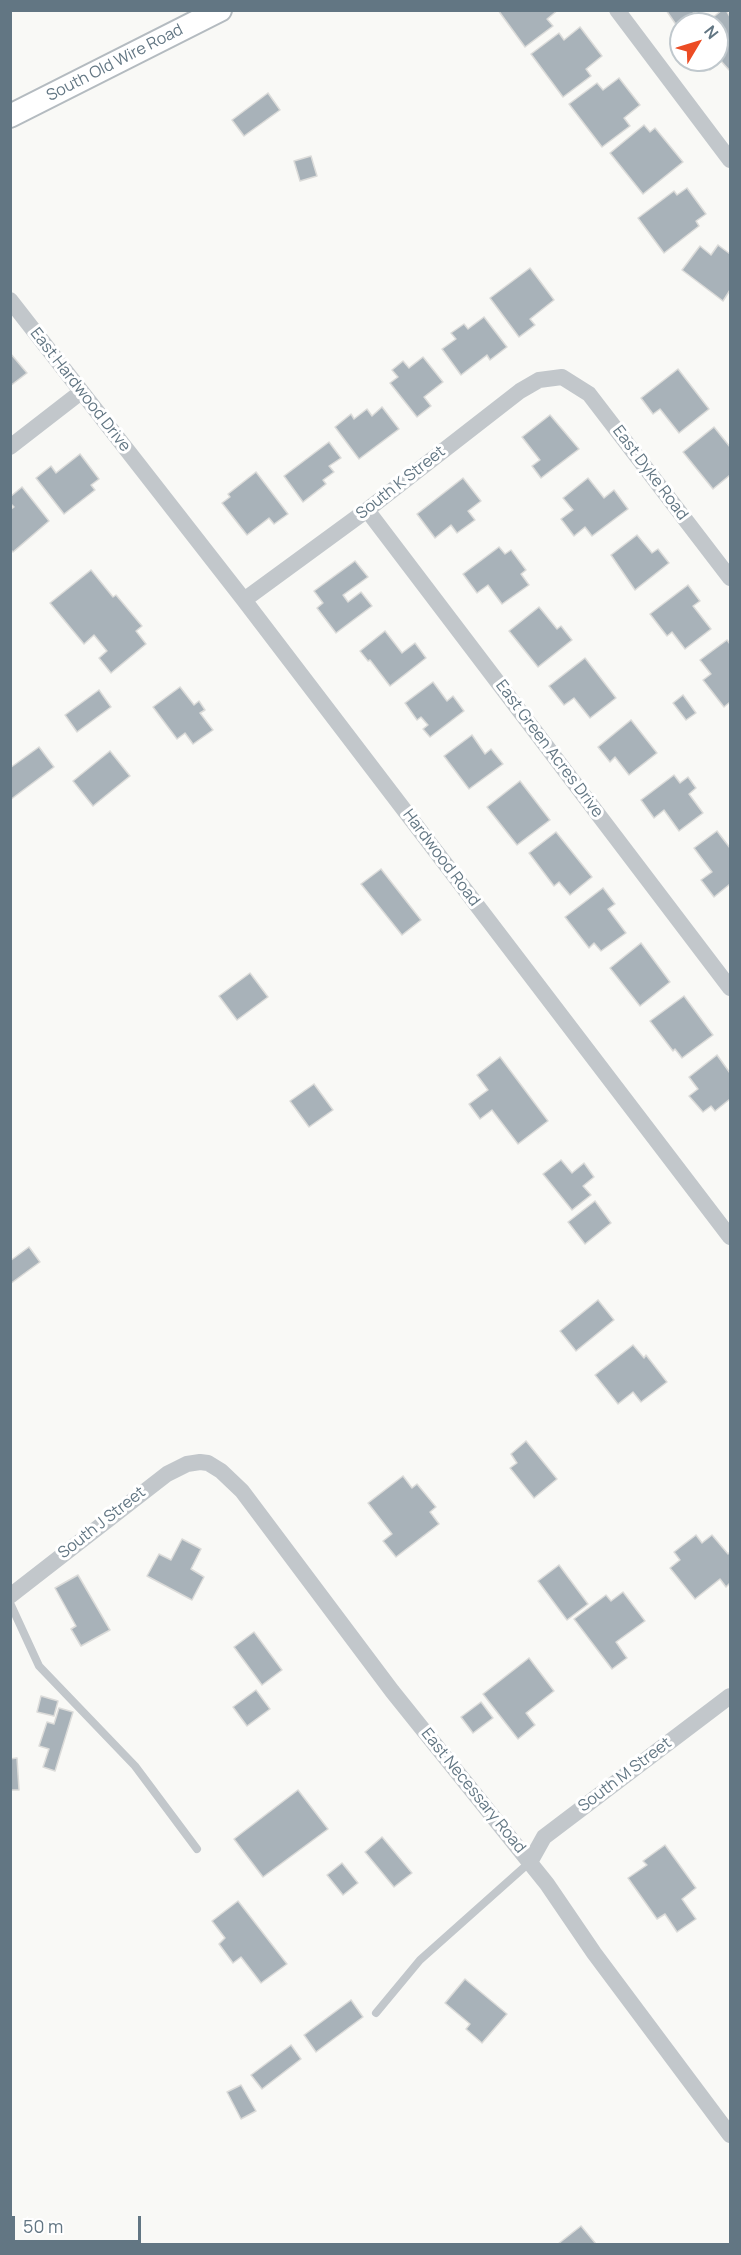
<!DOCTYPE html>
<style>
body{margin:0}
#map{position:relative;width:741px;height:2255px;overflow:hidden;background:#f9f9f6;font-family:Manrope,sans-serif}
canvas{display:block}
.frame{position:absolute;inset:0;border:12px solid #627683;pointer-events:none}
.north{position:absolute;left:669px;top:12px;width:60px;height:60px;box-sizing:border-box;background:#fff;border:2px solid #c0c8cd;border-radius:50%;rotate:52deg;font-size:16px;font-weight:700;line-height:24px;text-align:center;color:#627683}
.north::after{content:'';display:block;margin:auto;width:21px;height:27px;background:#ec4c24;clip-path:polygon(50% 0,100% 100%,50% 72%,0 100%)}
.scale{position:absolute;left:12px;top:2216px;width:129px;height:27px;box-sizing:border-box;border:3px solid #627683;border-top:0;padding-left:8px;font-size:18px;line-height:21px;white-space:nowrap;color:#627683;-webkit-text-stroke:4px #fff;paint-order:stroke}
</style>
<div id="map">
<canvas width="741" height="2255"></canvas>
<div class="frame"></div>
<div class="north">N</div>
<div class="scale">50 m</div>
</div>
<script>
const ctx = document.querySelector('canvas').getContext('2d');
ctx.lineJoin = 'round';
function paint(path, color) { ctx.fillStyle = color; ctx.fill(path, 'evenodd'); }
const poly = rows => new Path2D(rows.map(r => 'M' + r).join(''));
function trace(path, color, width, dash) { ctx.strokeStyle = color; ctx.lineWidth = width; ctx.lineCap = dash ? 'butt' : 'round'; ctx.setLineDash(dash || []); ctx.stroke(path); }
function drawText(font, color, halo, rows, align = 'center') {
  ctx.font = font + ' Manrope,sans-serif'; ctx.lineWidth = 6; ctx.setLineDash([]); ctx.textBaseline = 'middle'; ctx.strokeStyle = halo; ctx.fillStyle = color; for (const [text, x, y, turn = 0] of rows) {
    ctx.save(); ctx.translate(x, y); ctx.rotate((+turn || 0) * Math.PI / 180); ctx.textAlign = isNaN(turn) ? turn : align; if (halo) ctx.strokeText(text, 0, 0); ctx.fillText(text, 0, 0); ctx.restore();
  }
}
const building = poly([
 [498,10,558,10,547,19,553,26,525,47,498,10],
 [666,10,697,10,677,26,666,10],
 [722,10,726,10,730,17,730,71,721,61,710,70,702,60,717,60,717,24,705,24,722,10],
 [580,27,602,56,586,69,591,76,563,97,531,54,559,33,564,40,580,27],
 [619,78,640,105,624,118,630,126,602,147,569,104,597,83,603,90,619,78],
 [268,93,280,110,244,136,232,120,268,93],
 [644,125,650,132,655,128,683,162,643,194,610,153,644,125],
 [311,156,317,176,300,181,294,161,311,156],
 [687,188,706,214,696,221,699,226,664,253,638,218,674,191,677,195,687,188],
 [718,245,730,254,730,290,723,301,682,270,700,246,711,255,718,245],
 [530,268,554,300,530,319,535,325,519,337,490,298,530,268],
 [484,317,507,347,490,360,487,355,461,375,442,349,456,339,451,333,464,324,468,329,484,317],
 [10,353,27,373,10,386,10,353],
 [423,357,443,382,424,397,431,406,417,417,390,383,398,377,392,370,403,361,409,368,423,357],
 [678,369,709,409,679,433,660,409,653,414,641,398,678,369],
 [382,407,399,429,359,459,335,427,351,414,354,419,367,409,372,416,382,407],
 [550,415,579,449,541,478,532,466,540,460,522,437,550,415],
 [714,427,730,447,730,475,713,489,683,452,714,427],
 [329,442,341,458,329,466,334,472,323,480,326,484,303,502,284,476,329,442],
 [80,454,99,479,91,485,95,490,64,514,36,478,51,466,56,473,80,454],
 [256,472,288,514,274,524,269,518,247,535,222,503,230,497,228,494,256,472],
 [463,478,481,501,468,511,475,520,457,533,451,525,435,538,417,514,463,478],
 [588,478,604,498,614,490,628,509,592,536,585,527,574,536,561,519,573,510,563,498,588,478],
 [22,487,49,521,13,552,10,549,10,510,14,507,10,503,10,497,22,487],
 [637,535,652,553,658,549,669,563,635,590,611,555,637,535],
 [499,547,505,554,511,550,526,570,521,574,529,585,502,604,488,585,477,593,463,574,499,547],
 [355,561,368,577,343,595,348,602,361,592,372,606,336,633,317,608,323,603,314,591,355,561],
 [91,570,113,597,116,595,142,626,136,631,146,644,111,673,99,658,107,651,94,635,84,644,50,603,91,570],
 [688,585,700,601,693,606,711,629,685,649,672,632,667,636,650,614,688,585],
 [539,607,557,629,561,626,572,640,538,667,509,631,539,607],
 [385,631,402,653,415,643,426,658,390,686,370,660,368,661,360,651,385,631],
 [727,640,730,644,730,702,724,707,703,680,711,674,700,660,727,640],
 [585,658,616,698,590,718,574,698,564,705,549,686,585,658],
 [433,682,447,701,453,696,464,711,430,737,423,729,428,725,421,717,417,720,405,703,433,682],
 [180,687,194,705,199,701,205,710,200,713,213,730,193,744,185,733,177,739,153,707,180,687],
 [99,690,111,707,77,732,65,715,99,690],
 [683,695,696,713,686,720,673,703,683,695],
 [631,720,657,753,629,775,615,757,610,762,598,747,631,720],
 [472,735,485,754,491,749,503,764,469,789,444,756,472,735],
 [39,747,54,767,10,800,10,768,39,747],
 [110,751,130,776,93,806,73,781,110,751],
 [674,775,680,783,688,777,696,788,689,794,703,813,679,831,664,810,654,818,641,800,674,775],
 [520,781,550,820,517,845,487,807,520,781],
 [717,831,730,848,730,884,714,897,701,880,712,872,694,848,717,831],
 [556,832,592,877,570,895,559,882,554,886,529,853,556,832],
 [381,869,421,920,402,935,361,884,381,869],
 [603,888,615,904,608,909,626,933,601,951,594,943,589,948,565,917,603,888],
 [641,943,670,982,640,1006,610,968,641,943],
 [250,973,268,997,237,1020,219,996,250,973],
 [684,996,713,1035,682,1058,675,1049,673,1051,650,1021,684,996],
 [717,1055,730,1073,730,1099,715,1111,711,1106,703,1112,689,1096,698,1089,689,1077,717,1055],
 [500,1057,548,1121,518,1144,492,1110,480,1119,469,1104,488,1090,477,1075,500,1057],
 [314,1084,333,1110,309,1127,290,1101,314,1084],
 [561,1160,572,1173,584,1163,594,1177,583,1186,591,1195,572,1210,543,1174,561,1160],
 [595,1201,611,1223,585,1244,568,1222,595,1201],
 [29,1247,40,1262,10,1284,10,1261,29,1247],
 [598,1300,614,1320,576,1351,560,1331,598,1300],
 [633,1345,644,1358,646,1355,667,1382,641,1402,633,1392,618,1404,595,1375,633,1345],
 [526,1441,557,1479,534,1498,510,1468,517,1463,511,1454,526,1441],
 [403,1476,412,1488,417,1484,436,1507,430,1512,439,1524,396,1557,383,1541,392,1534,368,1503,403,1476],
 [696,1535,702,1543,712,1535,728,1554,730,1552,730,1583,726,1587,720,1579,695,1599,670,1568,680,1560,674,1552,696,1535],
 [182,1539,201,1549,191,1569,204,1577,192,1600,147,1576,159,1554,171,1560,182,1539],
 [559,1565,588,1604,567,1620,538,1581,559,1565],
 [78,1575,110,1630,81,1646,71,1629,76,1626,55,1588,78,1575],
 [623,1592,645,1621,616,1642,627,1658,612,1669,574,1619,606,1595,611,1601,623,1592],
 [254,1632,282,1670,262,1685,234,1647,254,1632],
 [529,1658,554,1691,526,1713,535,1725,518,1739,483,1694,529,1658],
 [256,1690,270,1709,247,1726,233,1707,256,1690],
 [41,1696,58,1701,54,1716,37,1712,41,1696],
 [481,1702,493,1718,473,1733,461,1717,481,1702],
 [59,1708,73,1712,55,1771,43,1767,49,1749,39,1746,47,1722,54,1724,59,1708],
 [17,1758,19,1790,10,1790,10,1759,17,1758],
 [298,1790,328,1829,263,1877,234,1839,298,1790],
 [382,1837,412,1873,394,1887,365,1852,382,1837],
 [665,1845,696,1888,682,1899,696,1919,677,1932,665,1914,657,1919,628,1878,647,1865,643,1861,665,1845],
 [342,1863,358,1883,343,1895,327,1875,342,1863],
 [238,1901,287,1964,261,1983,241,1957,233,1963,219,1944,225,1938,212,1921,238,1901],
 [465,1979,507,2014,482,2043,466,2029,470,2024,445,2003,465,1979],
 [351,2000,363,2017,316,2052,304,2035,351,2000],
 [291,2045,301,2059,262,2089,251,2075,291,2045],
 [241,2085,256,2111,241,2119,227,2092,241,2085],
 [581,2226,596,2244,558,2244,581,2226]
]);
const lane = poly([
 [10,1603,39,1666,135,1766,197,1849],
 [376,2013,420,1960,530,1862]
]);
const street = poly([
 [617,10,730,160],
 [10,300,244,600,730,1237],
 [10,447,81,392],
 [367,510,730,988],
 [244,600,367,510,520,391,539,380,562,377,589,394,730,578],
 [10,1596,167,1474,187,1464,200,1462,208,1463,221,1471,242,1491,392,1691,547,1884,594,1953,730,2135],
 [530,1862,544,1837,730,1696]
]);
const secondary = poly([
 [10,116,220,10]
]);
const streetNames = [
 ["South Old Wire Road",115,63,-27],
 ["East Hardwood Drive",80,390,52],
 ["East Dyke Road",650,473,53],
 ["South K Street",401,483,-38],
 ["East Green Acres Drive",549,749,53],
 ["Hardwood Road",441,858,53],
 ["South J Street",102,1523,-38],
 ["South M Street",625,1775,-37],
 ["East Necessary Road",473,1791,51]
];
paint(building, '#a8b2b9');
trace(building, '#dbdbd9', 1.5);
trace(secondary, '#b4bbc0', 26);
trace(lane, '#c2c7cb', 8);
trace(street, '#c2c7cb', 16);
trace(secondary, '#fff', 22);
drawText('16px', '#627683', '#fff', streetNames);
</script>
